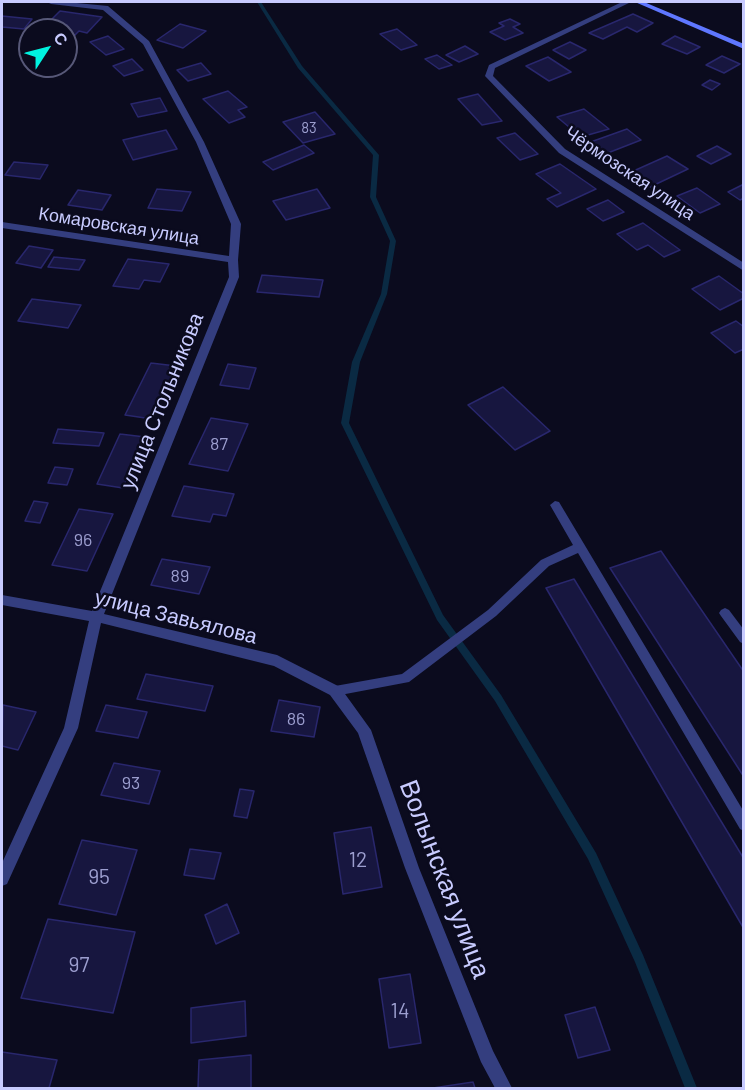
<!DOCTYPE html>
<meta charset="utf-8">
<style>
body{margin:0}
#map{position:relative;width:745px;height:1090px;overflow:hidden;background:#0b0b1e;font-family:Barlow,sans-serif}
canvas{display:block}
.frame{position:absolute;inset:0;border:3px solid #c8cbff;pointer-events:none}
.north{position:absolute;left:18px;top:18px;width:60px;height:60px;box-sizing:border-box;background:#0b0b1e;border:2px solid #575878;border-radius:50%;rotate:54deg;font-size:16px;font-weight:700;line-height:24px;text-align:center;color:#c8cbff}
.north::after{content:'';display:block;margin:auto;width:21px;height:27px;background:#00f3e0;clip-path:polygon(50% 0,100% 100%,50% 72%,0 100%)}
</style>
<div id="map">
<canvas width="745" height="1090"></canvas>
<div class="frame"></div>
<div class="north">С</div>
</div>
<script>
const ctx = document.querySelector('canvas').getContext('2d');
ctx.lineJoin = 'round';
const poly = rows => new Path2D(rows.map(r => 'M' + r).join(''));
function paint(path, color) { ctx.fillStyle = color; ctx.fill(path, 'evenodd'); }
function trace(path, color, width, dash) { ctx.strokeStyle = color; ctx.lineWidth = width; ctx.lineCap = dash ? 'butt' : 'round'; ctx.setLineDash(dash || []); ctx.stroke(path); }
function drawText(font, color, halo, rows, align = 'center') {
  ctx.font = font + ' Barlow,sans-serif'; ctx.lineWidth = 5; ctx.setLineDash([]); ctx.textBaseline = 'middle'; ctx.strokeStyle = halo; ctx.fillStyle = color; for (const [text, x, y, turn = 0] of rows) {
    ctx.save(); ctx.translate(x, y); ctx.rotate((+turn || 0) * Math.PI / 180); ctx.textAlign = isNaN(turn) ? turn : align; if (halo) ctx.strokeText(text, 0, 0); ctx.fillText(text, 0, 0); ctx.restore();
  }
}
const stream = poly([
 [257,2,261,2,302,66,379,155,376,197,396,241,387,294,360,362,349,423,443,615,501,695,596,853,643,955,697,1088,685,1088,635,962,588,859,495,701,437,620,341,423,352,362,381,294,390,241,370,197,373,155,298,68,257,2]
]);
const building = poly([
 [60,11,102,17,87,33,79,31,66,44,66,30,61,30,67,25,49,22,60,11],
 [633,14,653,23,637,32,627,27,603,39,589,33,633,14],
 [2,16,32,19,24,29,2,27,2,16],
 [510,19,520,24,513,27,523,33,505,40,490,32,504,26,499,23,510,19],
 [180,24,206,31,183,48,157,40,180,24],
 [397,29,417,45,401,50,380,34,397,29],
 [108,36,124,49,106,55,90,42,108,36],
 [675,36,700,47,687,54,662,44,675,36],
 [570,42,586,50,569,59,553,50,570,42],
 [465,46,478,54,459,62,446,55,465,46],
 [437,55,452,65,439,69,425,59,437,55],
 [722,56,740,64,724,73,706,65,722,56],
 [548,57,571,72,549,81,526,66,548,57],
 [132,59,143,70,124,76,113,66,132,59],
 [201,63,211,74,188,81,177,70,201,63],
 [710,80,720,84,712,90,702,85,710,80],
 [228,91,247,107,238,110,245,117,229,123,203,99,228,91],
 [478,94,502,121,482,125,458,99,478,94],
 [160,98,167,111,138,117,131,104,160,98],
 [584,109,609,129,581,137,557,117,584,109],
 [315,112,335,134,303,143,283,122,315,112],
 [627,129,641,140,600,156,585,144,627,129],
 [166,130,177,149,133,160,123,140,166,130],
 [515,133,538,154,520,160,497,138,515,133],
 [304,145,314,153,273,170,263,162,304,145],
 [717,146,731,154,711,164,697,156,717,146],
 [667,156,688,169,650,187,629,173,667,156],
 [14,162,48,165,40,179,5,175,14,162],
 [560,164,596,189,557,207,547,199,561,193,536,174,560,164],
 [744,184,744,198,740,200,728,192,744,184],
 [697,188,720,204,700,213,677,196,697,188],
 [157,189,191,192,182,211,148,208,157,189],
 [317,189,330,208,286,220,273,201,317,189],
 [78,190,111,195,102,210,68,205,78,190],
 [608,200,624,212,603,221,587,209,608,200],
 [643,223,680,250,664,257,648,245,637,250,617,234,643,223],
 [29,246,53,250,41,268,16,263,29,246],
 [54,257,85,260,79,270,48,267,54,257],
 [128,259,169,264,160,282,144,280,139,289,113,286,128,259],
 [262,275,323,280,319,297,257,292,262,275],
 [719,276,744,294,744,298,720,310,692,289,719,276],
 [32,299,81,305,68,328,18,321,32,299],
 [736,321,744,327,744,349,735,353,711,333,736,321],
 [151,363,176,366,152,419,125,415,151,363],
 [228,364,256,368,249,389,220,385,228,364],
 [503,387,550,431,515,450,468,405,503,387],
 [211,418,248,424,228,471,189,464,211,418],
 [58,429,104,433,99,446,53,443,58,429],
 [120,434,145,437,123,488,97,484,120,434],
 [55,467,73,469,67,485,48,483,55,467],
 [184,486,234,494,226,516,213,514,210,522,172,516,184,486],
 [34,501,48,503,40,523,25,521,34,501],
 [79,509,113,514,87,571,52,565,79,509],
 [661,551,744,672,744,777,610,568,661,551],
 [162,559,210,567,199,594,151,585,162,559],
 [574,579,744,859,744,929,546,588,574,579],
 [146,674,213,686,205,711,137,699,146,674],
 [279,700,320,707,314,737,271,731,279,700],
 [3,705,36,712,18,750,2,746,3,705],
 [106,705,147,712,138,738,96,731,106,705],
 [114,763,160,771,149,804,101,795,114,763],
 [240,789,254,791,247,818,234,816,240,789],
 [371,827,382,887,343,894,334,833,371,827],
 [82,840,137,850,116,915,59,904,82,840],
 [190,849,221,853,214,879,184,875,190,849],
 [227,904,239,933,216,944,205,915,227,904],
 [48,919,135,932,113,1013,21,998,48,919],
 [410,974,421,1043,389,1048,379,979,410,974],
 [245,1001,246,1036,191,1043,191,1008,245,1001],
 [595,1007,610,1050,578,1058,565,1015,595,1007],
 [2,1052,57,1060,49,1088,2,1088,2,1052],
 [251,1055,251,1088,198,1088,199,1060,251,1055],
 [473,1082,475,1088,433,1088,473,1082]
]);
const lane = poly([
 [555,501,559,502,744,812,744,831,740,829,578,553,549,566,496,616,409,682,335,696,331,695,329,691,331,687,335,686,402,674,488,610,541,560,573,545,550,505,555,501],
 [725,608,729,610,744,630,744,644,740,642,721,616,719,613,721,610,725,608]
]);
const street = poly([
 [47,2,66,2,108,6,149,41,204,142,241,224,238,260,239,277,104,614,277,655,340,687,371,730,419,868,493,1051,512,1088,495,1088,481,1062,405,868,358,733,330,695,274,666,101,623,78,728,7,884,2,886,2,863,64,728,89,621,2,605,2,595,92,611,229,277,228,262,2,228,2,222,229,256,231,224,196,142,143,44,103,10,51,4,47,2],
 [622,2,631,2,495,68,493,76,565,149,744,263,744,271,559,153,485,76,489,65,622,2]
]);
const secondary = poly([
 [635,2,644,2,744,44,744,49,635,2]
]);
const farNumbernames = [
 ["83",309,128]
];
const farStreetnames = [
 ["Чёрмозская улица",630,173,34],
 ["Комаровская улица",119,226,9]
];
const numberNames = [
 ["87",219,444],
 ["96",83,540],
 ["89",180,576],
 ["86",296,719],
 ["93",131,783]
];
const streetNames = [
 ["улица Стольникова",162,401,-68],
 ["улица Завьялова",176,617,14]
];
const nearNumbernames = [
 ["12",358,860],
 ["95",99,877],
 ["97",79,965],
 ["14",400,1011]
];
const nearStreetnames = [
 ["Волынская улица",445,879,69]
];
paint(stream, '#0a2a43');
paint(building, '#17163f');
trace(building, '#29276d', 1.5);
paint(lane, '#343e7f');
paint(street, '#343e7f');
paint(secondary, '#5f77ff');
drawText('15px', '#9c9ecf', null, farNumbernames);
drawText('18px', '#c8cbff', '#0b0b1e', farStreetnames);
drawText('18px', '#9c9ecf', null, numberNames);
drawText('21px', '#c8cbff', '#0b0b1e', streetNames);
drawText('21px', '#9c9ecf', null, nearNumbernames);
drawText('26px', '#c8cbff', '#0b0b1e', nearStreetnames);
</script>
